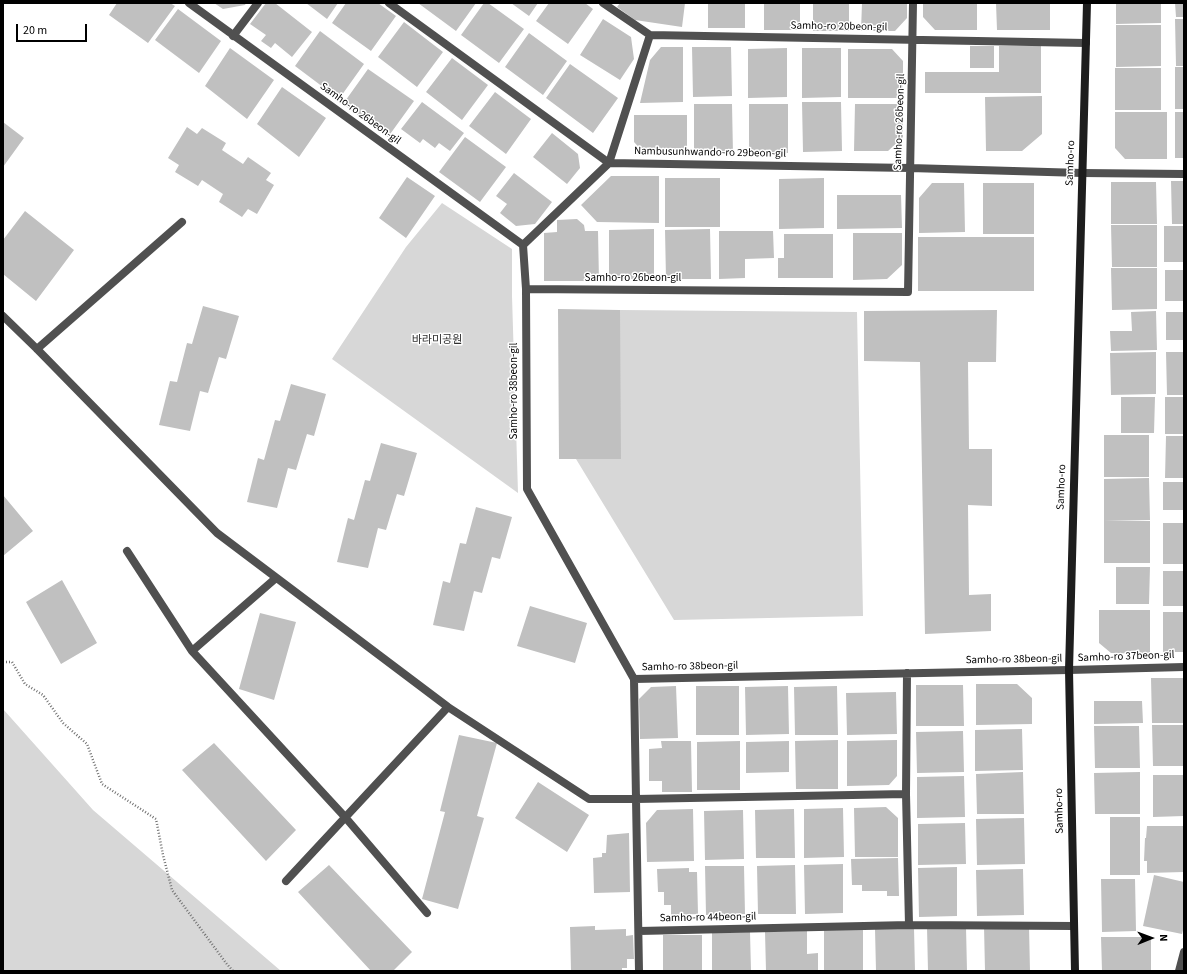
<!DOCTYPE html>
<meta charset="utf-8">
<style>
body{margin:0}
#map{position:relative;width:1187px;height:974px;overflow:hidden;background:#fff;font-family:"Source Sans 3",sans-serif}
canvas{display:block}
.frame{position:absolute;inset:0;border:4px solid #000;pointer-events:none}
.north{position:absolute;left:1131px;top:918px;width:40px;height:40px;-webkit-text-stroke:3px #fff;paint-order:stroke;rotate:89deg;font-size:11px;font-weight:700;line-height:16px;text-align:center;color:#000}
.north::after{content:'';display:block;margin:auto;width:14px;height:18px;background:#000;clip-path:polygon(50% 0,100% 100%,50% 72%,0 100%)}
.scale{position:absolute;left:16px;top:24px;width:71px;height:18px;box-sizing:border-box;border:2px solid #000;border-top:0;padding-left:5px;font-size:12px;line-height:14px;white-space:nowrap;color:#000;-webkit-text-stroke:3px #fff;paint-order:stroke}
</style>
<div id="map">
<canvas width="1187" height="974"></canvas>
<div class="frame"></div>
<div class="north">N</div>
<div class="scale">20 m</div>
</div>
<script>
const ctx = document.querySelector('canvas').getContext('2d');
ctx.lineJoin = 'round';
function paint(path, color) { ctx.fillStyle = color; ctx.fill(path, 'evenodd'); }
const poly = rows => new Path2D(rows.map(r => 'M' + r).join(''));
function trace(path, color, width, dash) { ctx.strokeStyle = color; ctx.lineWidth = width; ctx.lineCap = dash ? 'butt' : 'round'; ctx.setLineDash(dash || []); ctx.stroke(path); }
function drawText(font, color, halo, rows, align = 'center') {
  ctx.font = font + ' "Source Sans 3","Noto Sans KR",sans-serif'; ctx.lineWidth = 3; ctx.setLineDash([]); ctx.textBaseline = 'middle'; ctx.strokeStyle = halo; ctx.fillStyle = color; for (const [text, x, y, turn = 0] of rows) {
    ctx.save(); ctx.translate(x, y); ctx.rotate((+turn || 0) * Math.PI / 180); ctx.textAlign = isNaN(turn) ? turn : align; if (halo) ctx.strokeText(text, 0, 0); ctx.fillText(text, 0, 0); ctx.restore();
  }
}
const green = poly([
 [442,203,512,249,512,296,518,493,332,359,406,247],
 [620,310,857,312,863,616,674,620,576,459],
 [3,709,93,810,281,971,3,971]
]);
const building = poly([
 [117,3,170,3,175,6,148,43,109,15],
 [214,3,246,3,245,5,223,9],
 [266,3,275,3,312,32,292,57,275,43,271,48,261,41,266,35,250,24],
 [306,3,338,3,327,19],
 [346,3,378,3,396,16,371,51,332,23],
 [418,3,476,3,456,31],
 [484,3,488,3,524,29,499,63,461,35],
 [511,3,538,3,529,16],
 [549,3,585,3,593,9,568,44,536,21],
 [620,3,685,3,682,27,635,20,617,7],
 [708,3,745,3,745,28,708,28],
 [764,3,800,3,800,30,764,30],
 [813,3,849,3,849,31,813,31],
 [862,3,907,3,907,18,895,31,861,31],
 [923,3,977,3,977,30,935,30,923,17],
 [996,3,1050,3,1050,30,997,30],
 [1116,3,1161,3,1161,23,1116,24],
 [1175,3,1184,3,1184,17,1176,17],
 [178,9,221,41,199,73,155,40],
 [603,19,631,37,634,59,620,80,580,55],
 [1175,19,1184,19,1184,66,1176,66],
 [404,22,443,52,417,87,378,57],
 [1116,25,1161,25,1161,66,1116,67],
 [320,31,364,64,339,99,295,66],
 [529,33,567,61,543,95,505,67],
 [970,46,994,46,994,68,970,68],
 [999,46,1041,46,1041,93,925,93,925,72,999,72],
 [661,47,683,47,683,102,640,103,650,60],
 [692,47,731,47,732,96,693,97],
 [230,48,274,80,247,119,205,86],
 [787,48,787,97,748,98,748,49],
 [802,48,841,48,841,97,802,98],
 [848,49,892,49,903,61,903,98,848,98],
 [452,58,488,85,462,120,426,92],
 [570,64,618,98,593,133,546,98],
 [1175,67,1184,67,1184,109,1175,109],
 [1115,68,1161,68,1161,110,1115,110],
 [368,69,414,101,388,137,343,104],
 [282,87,326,118,299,157,257,124],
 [495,92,531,119,506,154,469,126],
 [1042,96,1042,134,1022,151,986,151,985,97],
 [422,102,464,133,450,151,439,143,435,148,423,139,420,143,401,129],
 [802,102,841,102,842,151,803,152],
 [694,104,732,104,733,154,694,154],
 [749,104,788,104,788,153,749,153],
 [855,104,903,104,903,137,888,151,854,151],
 [1115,112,1167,112,1167,159,1125,159,1115,148],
 [1175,112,1184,112,1184,158,1175,158],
 [634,115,687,115,687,153,644,153,634,142],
 [3,122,24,138,3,167],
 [187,127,197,134,202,128,226,143,222,150,243,164,248,157,271,173,266,180,274,185,257,214,248,209,242,217,219,202,223,194,202,180,198,186,175,172,179,165,168,158],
 [552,133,578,154,580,168,567,184,533,157],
 [465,137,506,167,480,202,439,172],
 [514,173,552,202,535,224,516,226,500,213,507,204,496,196],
 [611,176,659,176,659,223,597,222,581,205],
 [407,177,435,196,406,238,379,218],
 [665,178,720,178,720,227,665,227],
 [824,178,824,228,779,229,779,179],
 [1171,181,1184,181,1184,224,1172,224],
 [1111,182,1156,182,1157,224,1111,224],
 [932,183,964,183,965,232,919,233,919,198],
 [983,183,1034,183,1034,234,983,234],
 [837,195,901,195,902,228,837,229],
 [25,211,74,250,36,301,3,274,3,240],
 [577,219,584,225,585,231,598,231,599,281,544,281,544,233,557,232,557,220],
 [1111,225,1157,225,1157,267,1112,267],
 [1164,226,1184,226,1184,262,1164,262],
 [654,229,654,279,609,279,609,230],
 [710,229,711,279,666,279,665,230],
 [719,231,773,231,774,258,745,259,745,278,719,279],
 [853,233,902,233,902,265,887,279,853,280],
 [784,234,833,234,833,278,778,278,778,258,784,258],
 [918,237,1034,237,1034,291,918,291],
 [1111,268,1157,268,1157,309,1112,310],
 [1165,270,1184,270,1184,301,1165,301],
 [203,306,239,316,226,359,219,357,208,393,200,391,190,431,159,425,170,381,177,382,187,343,192,344],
 [558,309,620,310,621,459,559,459],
 [997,310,996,362,968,362,969,449,992,449,992,506,968,505,969,595,991,594,991,631,925,634,920,362,864,361,864,311],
 [1156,311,1157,350,1111,351,1110,331,1132,331,1131,312],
 [1166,312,1184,312,1184,340,1166,340],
 [1156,352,1156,394,1111,395,1110,353],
 [1166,352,1184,352,1184,395,1167,395],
 [291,384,326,394,314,436,307,434,296,470,288,468,277,508,247,502,258,458,264,460,275,420,280,421],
 [1121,397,1155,397,1154,433,1121,433],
 [1165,397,1184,397,1184,434,1165,434],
 [1104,435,1149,435,1149,477,1104,477],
 [1166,436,1184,436,1184,478,1165,478],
 [381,443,417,453,404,496,397,494,386,530,378,528,368,568,337,562,348,518,354,520,365,480,370,481],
 [1149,478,1150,520,1104,521,1104,479],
 [1163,482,1184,482,1184,510,1163,510],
 [3,495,33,531,3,556],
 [476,507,512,517,500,559,492,557,482,593,474,591,464,631,433,625,443,581,450,583,460,543,466,544],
 [1104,521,1150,521,1150,563,1104,563],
 [1163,523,1184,523,1184,564,1163,564],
 [1116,567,1150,567,1149,604,1116,604],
 [1163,571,1184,571,1184,606,1163,606],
 [62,580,97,643,61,664,26,602],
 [530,606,587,623,575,663,517,646],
 [1099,610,1150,610,1150,654,1111,653,1099,643],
 [1163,612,1184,612,1184,652,1163,652],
 [260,613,296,622,274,700,239,689],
 [1151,678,1184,678,1184,723,1152,723],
 [976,684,1017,684,1032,698,1032,724,976,725],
 [916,685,963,685,964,726,916,726],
 [676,686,678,738,640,739,639,699,651,687],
 [696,686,739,686,739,735,696,735],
 [788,686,789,734,746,735,745,687],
 [837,686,838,735,795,735,794,687],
 [896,692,897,734,847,735,846,693],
 [1094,701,1142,701,1143,723,1094,724],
 [1152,725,1184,725,1184,766,1153,766],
 [1094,726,1139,726,1140,768,1095,768],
 [1022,729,1023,770,975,771,975,730],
 [963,731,964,772,917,773,916,732],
 [459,735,497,743,477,816,484,818,458,909,422,899,445,812,440,811],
 [838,740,838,789,796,789,795,741],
 [897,740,897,776,889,785,847,786,847,741],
 [661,741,691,741,692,792,662,792,662,781,649,781,649,749,662,748],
 [740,741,740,790,697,790,697,742],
 [789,741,789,772,746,773,746,742],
 [214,743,296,830,266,861,182,770],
 [1023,772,1024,814,977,814,976,774],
 [1140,772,1140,814,1095,814,1094,773],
 [1153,775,1184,775,1184,816,1153,817],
 [964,776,965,817,917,818,917,777],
 [538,782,589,815,567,852,515,818],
 [886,807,898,818,898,857,855,857,854,808],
 [843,808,844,857,804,858,804,809],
 [693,809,694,861,647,862,646,823,657,810],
 [794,809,795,858,756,858,755,810],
 [743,810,744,859,705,860,704,811],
 [1110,817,1140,817,1140,875,1110,875],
 [1024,818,1025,864,977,865,976,819],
 [965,823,966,864,918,865,918,824],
 [1147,826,1184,826,1184,872,1147,873,1147,861,1144,861,1145,838,1146,838],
 [629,833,630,892,594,893,593,858,602,857,602,853,606,853,607,835],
 [898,858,899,896,887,896,887,891,862,891,862,885,852,885,851,859],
 [843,864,843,913,805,914,804,865],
 [329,865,412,952,393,971,371,971,298,892],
 [795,865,796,914,758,914,757,866],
 [705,866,744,866,745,914,706,915],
 [957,867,957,916,919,917,918,868],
 [689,868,689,872,697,872,698,914,671,915,671,905,664,905,664,892,658,892,657,869],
 [1023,869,1024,915,977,916,976,870],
 [1154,875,1184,882,1184,926,1182,934,1143,926],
 [1101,879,1135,879,1136,931,1102,932],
 [595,926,595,930,626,929,626,936,633,935,634,959,627,959,627,968,622,968,622,971,571,971,570,927],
 [984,926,1029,926,1030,971,985,971],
 [927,927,966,927,967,971,928,971],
 [914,928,915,971,876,971,875,929],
 [863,929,863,971,824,971,824,930],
 [807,931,807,954,818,953,818,971,766,971,765,932],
 [750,932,751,971,712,971,712,933],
 [663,935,702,935,702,971,663,971],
 [1101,937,1151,937,1151,971,1102,971]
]);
const path = poly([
 [3,662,12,662,25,684,43,695,63,723,87,744,102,784,156,819,163,855,172,890,226,963,233,971]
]);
const minor = poly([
 [189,3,523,245,526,289,908,292,913,3],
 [389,3,609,163,910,168,1082,173,1184,174],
 [603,3,650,35,1086,43],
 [233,36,258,3],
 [523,245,609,163,650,35],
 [526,289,527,489,634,679,1069,670,1184,667],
 [3,316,37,349,217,533,448,707,589,799,636,799,639,971],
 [37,349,182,222],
 [127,551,192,651,345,817,427,913],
 [192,651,276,578],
 [907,673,906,794,909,925],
 [634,679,636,799,906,794],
 [286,881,448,707],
 [639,931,909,925,1074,926],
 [1179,971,1184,952]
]);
const secondary = poly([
 [1075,971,1069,670,1087,3]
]);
const streetNames = [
 ["Samho-ro 20beon-gil",839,27,1],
 ["Samho-ro 26beon-gil",360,114,36],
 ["Samho-ro 26beon-gil",900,122,-88],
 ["Nambusunhwando-ro 29beon-gil",710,153,1],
 ["Samho-ro",1071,163,-88],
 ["Samho-ro 26beon-gil",633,279],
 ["Samho-ro 38beon-gil",515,391,-90],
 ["Samho-ro",1062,487,-88],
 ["Samho-ro 37beon-gil",1126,657,-2],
 ["Samho-ro 38beon-gil",1014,660,-1],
 ["Samho-ro 38beon-gil",690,667,-1],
 ["Samho-ro",1060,811,-91],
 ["Samho-ro 44beon-gil",708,918,-1]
];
const parkNames = [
 ["바라미공원",437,341]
];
paint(green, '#d7d7d7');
paint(building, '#c0c0c0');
trace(path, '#727272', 2.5, [1, 2]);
trace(minor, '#505050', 8);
trace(secondary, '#1d1d1d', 8);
drawText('11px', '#000', '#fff', streetNames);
drawText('11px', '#2e2e2e', '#fff', parkNames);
</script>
